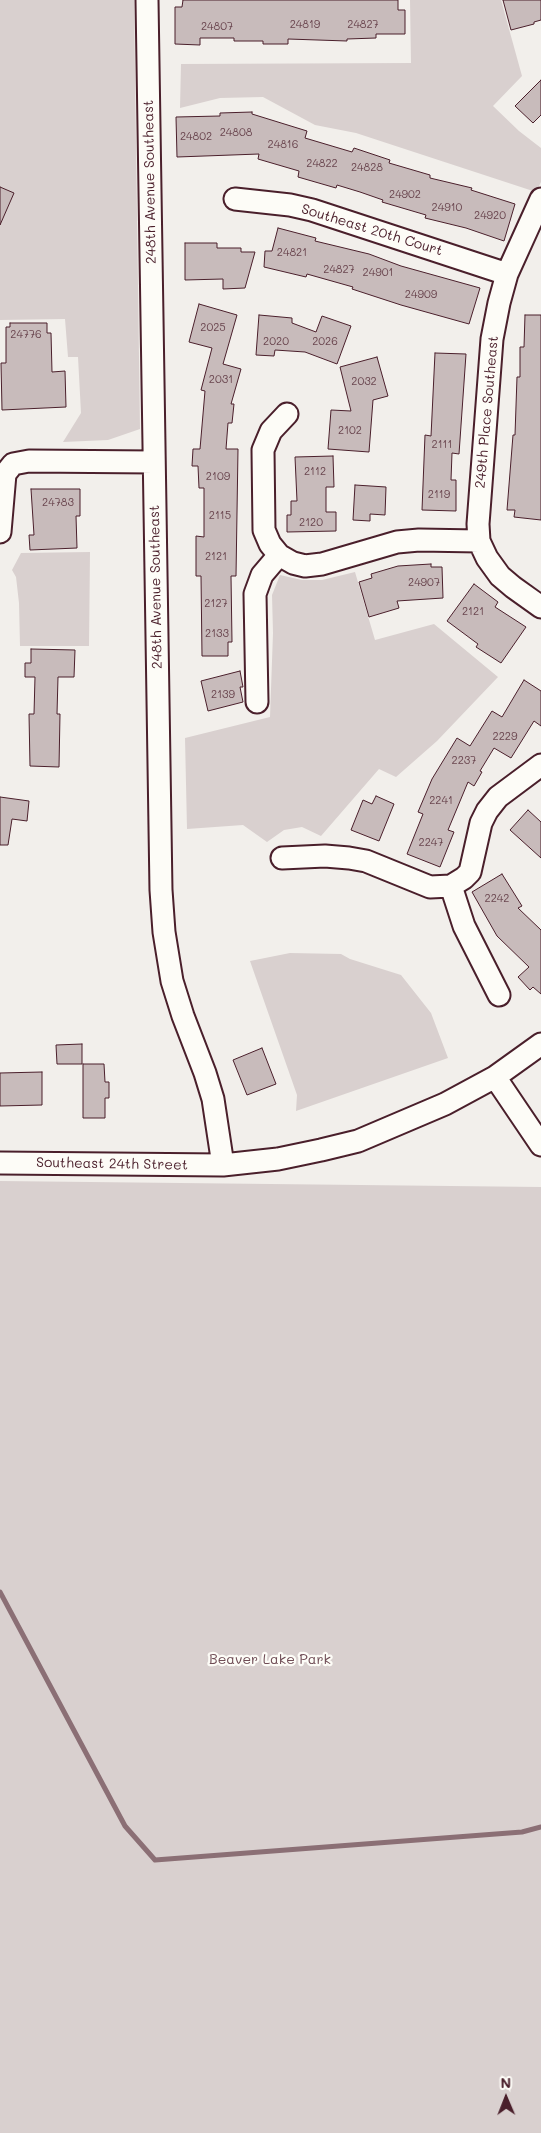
<!DOCTYPE html>
<style>
body{margin:0}
#map{position:relative;width:541px;height:2133px;overflow:hidden;background:#f2efeb;font-family:Mali,sans-serif}
canvas{display:block}
.north{position:absolute;left:481px;top:2073px;width:50px;height:50px;-webkit-text-stroke:4px #fdfcf7;paint-order:stroke;rotate:359deg;font-size:14px;font-weight:700;line-height:20px;text-align:center;color:#4a1f2b}
.north::after{content:'';display:block;margin:auto;width:18px;height:22px;background:#4a1f2b;clip-path:polygon(50% 0,100% 100%,50% 72%,0 100%)}
</style>
<div id="map">
<canvas width="541" height="2133"></canvas>
<div class="north">N</div>
</div>
<script>
const ctx = document.querySelector('canvas').getContext('2d');
ctx.lineJoin = 'round';
function paint(path, color) { ctx.fillStyle = color; ctx.fill(path, 'evenodd'); }
const poly = rows => new Path2D(rows.map(r => 'M' + r).join(''));
function trace(path, color, width, dash) { ctx.strokeStyle = color; ctx.lineWidth = width; ctx.lineCap = dash ? 'butt' : 'round'; ctx.setLineDash(dash || []); ctx.stroke(path); }
function drawText(font, color, halo, rows, align = 'center') {
  ctx.font = font + ' Mali,sans-serif'; ctx.lineWidth = 4.5; ctx.setLineDash([]); ctx.textBaseline = 'middle'; ctx.strokeStyle = halo; ctx.fillStyle = color; for (const [text, x, y, turn = 0] of rows) {
    ctx.save(); ctx.translate(x, y); ctx.rotate((+turn || 0) * Math.PI / 180); ctx.textAlign = isNaN(turn) ? turn : align; if (halo) ctx.strokeText(text, 0, 0); ctx.fillText(text, 0, 0); ctx.restore();
  }
}
const green = poly([
 [0,0,134,0,140,429,108,440,63,442,81,413,78,357,68,357,65,319,0,320],
 [410,0,501,0,522,76,493,106,519,131,541,148,541,182,536,192,356,133,315,125,263,97,220,98,180,108,181,64,411,63],
 [90,552,89,646,20,646,19,603,16,577,12,570,21,553],
 [355,572,375,640,434,624,498,677,437,741,396,777,379,769,321,836,302,827,284,830,267,842,243,825,187,829,185,738,270,717,273,633,272,595,280,575,302,580,322,580],
 [290,953,341,954,350,959,401,975,431,1013,448,1058,296,1111,297,1095,250,961],
 [0,1181,541,1187,541,2133,0,2133]
]);
const stream = poly([
 [0,1592,125,1826,155,1860,522,1832,541,1827]
]);
const building = poly([
 [183,0,398,0,398,10,405,10,405,34,376,34,376,38,347,39,347,41,288,39,288,44,263,44,263,41,234,41,234,38,200,38,200,45,175,44,175,7,182,7,183,0],
 [503,0,541,0,541,20,534,22,534,24,511,30,503,0],
 [541,80,541,115,533,123,515,106,541,80],
 [252,112,252,114,307,131,305,138,352,152,354,148,390,160,389,163,430,175,430,178,472,188,471,190,515,204,504,241,466,228,425,218,426,215,382,202,383,200,360,192,337,185,336,188,298,177,299,171,258,159,259,154,177,157,176,117,220,116,220,113,252,112],
 [0,187,14,193,0,225,0,187],
 [278,228,316,238,315,241,369,254,401,266,480,288,469,324,401,305,352,289,353,287,307,274,306,277,264,267,265,251,272,251,278,228],
 [185,243,217,243,217,248,241,248,241,252,255,252,245,288,223,289,223,279,185,280,185,243],
 [199,304,237,315,223,364,241,369,231,404,234,404,232,423,228,423,226,449,238,449,236,576,231,576,232,642,228,642,228,656,202,656,201,576,196,576,196,536,204,537,204,488,199,488,198,466,192,466,193,449,200,449,205,391,201,390,212,348,189,342,199,304],
 [259,315,292,318,292,323,316,332,322,316,351,326,337,364,305,352,275,350,274,356,256,355,259,315],
 [525,315,541,315,541,520,514,517,515,510,507,510,513,435,515,435,517,377,520,377,520,347,524,347,525,315],
 [10,323,47,323,47,333,51,333,52,372,65,371,66,407,2,410,1,363,6,363,6,327,10,327,10,323],
 [435,353,466,354,459,454,452,453,451,480,456,480,456,511,422,510,425,435,431,436,435,353],
 [377,357,388,396,373,400,369,452,328,449,331,410,351,411,340,367,377,357],
 [333,456,334,487,326,487,326,512,336,512,336,531,287,532,287,515,291,515,291,501,297,501,295,457,333,456],
 [355,485,386,487,385,515,370,514,370,521,353,520,355,485],
 [31,489,80,489,80,516,76,516,77,548,30,550,29,535,34,535,31,489],
 [431,564,431,567,442,567,443,598,397,601,399,608,369,617,359,582,372,578,371,574,398,566,431,564],
 [474,584,498,602,495,607,526,627,501,663,476,647,478,644,447,621,474,584],
 [31,649,75,650,74,677,58,677,57,714,60,714,59,767,30,766,29,714,34,714,35,677,25,677,25,663,31,663,31,649],
 [240,671,243,687,240,687,243,702,208,711,201,681,240,671],
 [524,680,541,691,541,726,534,721,511,758,494,748,480,771,482,772,474,786,468,782,448,830,454,832,440,867,407,854,423,814,418,812,432,779,457,738,470,746,492,711,502,717,524,680],
 [376,796,394,804,379,841,351,830,363,800,372,804,376,796],
 [0,797,29,801,27,821,12,819,8,845,0,845,0,797],
 [528,810,541,822,541,858,510,830,528,810],
 [502,874,522,906,518,908,541,930,541,994,533,987,530,990,518,977,529,967,497,936,472,892,502,874],
 [82,1044,82,1064,57,1064,56,1045,82,1044],
 [262,1048,276,1084,247,1095,233,1060,262,1048],
 [83,1064,104,1064,105,1082,109,1082,109,1098,105,1098,105,1118,83,1118,83,1064],
 [42,1072,42,1105,0,1106,0,1073,42,1072]
]);
const minor = poly([
 [147,0,161,890,164,932,172,981,183,1016,205,1073,213,1099,223,1165],
 [235,199,290,205,312,210,507,274],
 [541,199,507,274,499,303,492,339,478,524,479,541,487,558,500,576,513,587,541,607],
 [0,532,5,474,13,464,29,461,154,462],
 [279,555,293,563,305,566,322,564,397,542,419,540,479,541],
 [257,702,255,594,262,575,279,555,270,544,264,530,263,450,271,431,287,414],
 [282,858,325,856,349,858,366,861,430,887,451,886,464,878,470,872,481,823,487,811,498,797,541,765],
 [451,886,464,926,499,995],
 [495,1077,541,1145],
 [0,1163,223,1165,278,1159,321,1150,358,1141,445,1104,495,1077,541,1044]
]);
const numberNames = [
 ["24819",305,25],
 ["24827",363,25],
 ["24807",217,27],
 ["24808",236,133],
 ["24802",196,137],
 ["24816",283,145],
 ["24822",322,164],
 ["24828",367,168],
 ["24902",405,195],
 ["24910",447,208],
 ["24920",490,216],
 ["24821",292,253],
 ["24827",339,270],
 ["24901",378,273],
 ["24909",421,295],
 ["2025",213,328],
 ["24776",26,335],
 ["2020",276,342],
 ["2026",325,342],
 ["2031",221,380],
 ["2032",364,382],
 ["2102",350,431],
 ["2111",442,445],
 ["2112",315,472],
 ["2109",218,477],
 ["2119",439,495],
 ["24783",58,503],
 ["2115",220,516],
 ["2120",311,523],
 ["2121",216,557],
 ["24907",424,583],
 ["2127",216,604],
 ["2121",473,612],
 ["2133",217,634],
 ["2139",223,695],
 ["2229",505,737],
 ["2237",464,761],
 ["2241",441,801],
 ["2247",431,843],
 ["2242",497,899]
];
const streetNames = [
 ["248th Avenue Southeast",150,182,-91],
 ["Southeast 20th Court",372,230,17],
 ["249th Place Southeast",487,412,-85],
 ["248th Avenue Southeast",156,587,-91],
 ["Southeast 24th Street",112,1164,1]
];
const parkNames = [
 ["Beaver Lake Park",270,1660]
];
paint(green, '#d9d0cf');
trace(stream, '#8b6f75', 5);
paint(building, '#c8bbbb');
trace(building, '#4a1f2b', 1);
trace(minor, '#4a1f2b', 25);
trace(minor, '#fdfcf7', 21);
drawText('11px', '#6a464f', null, numberNames);
drawText('14px', '#4a1f2b', '#fdfcf7', streetNames);
drawText('14px', '#6e4b54', '#fdfcf7', parkNames);
</script>
